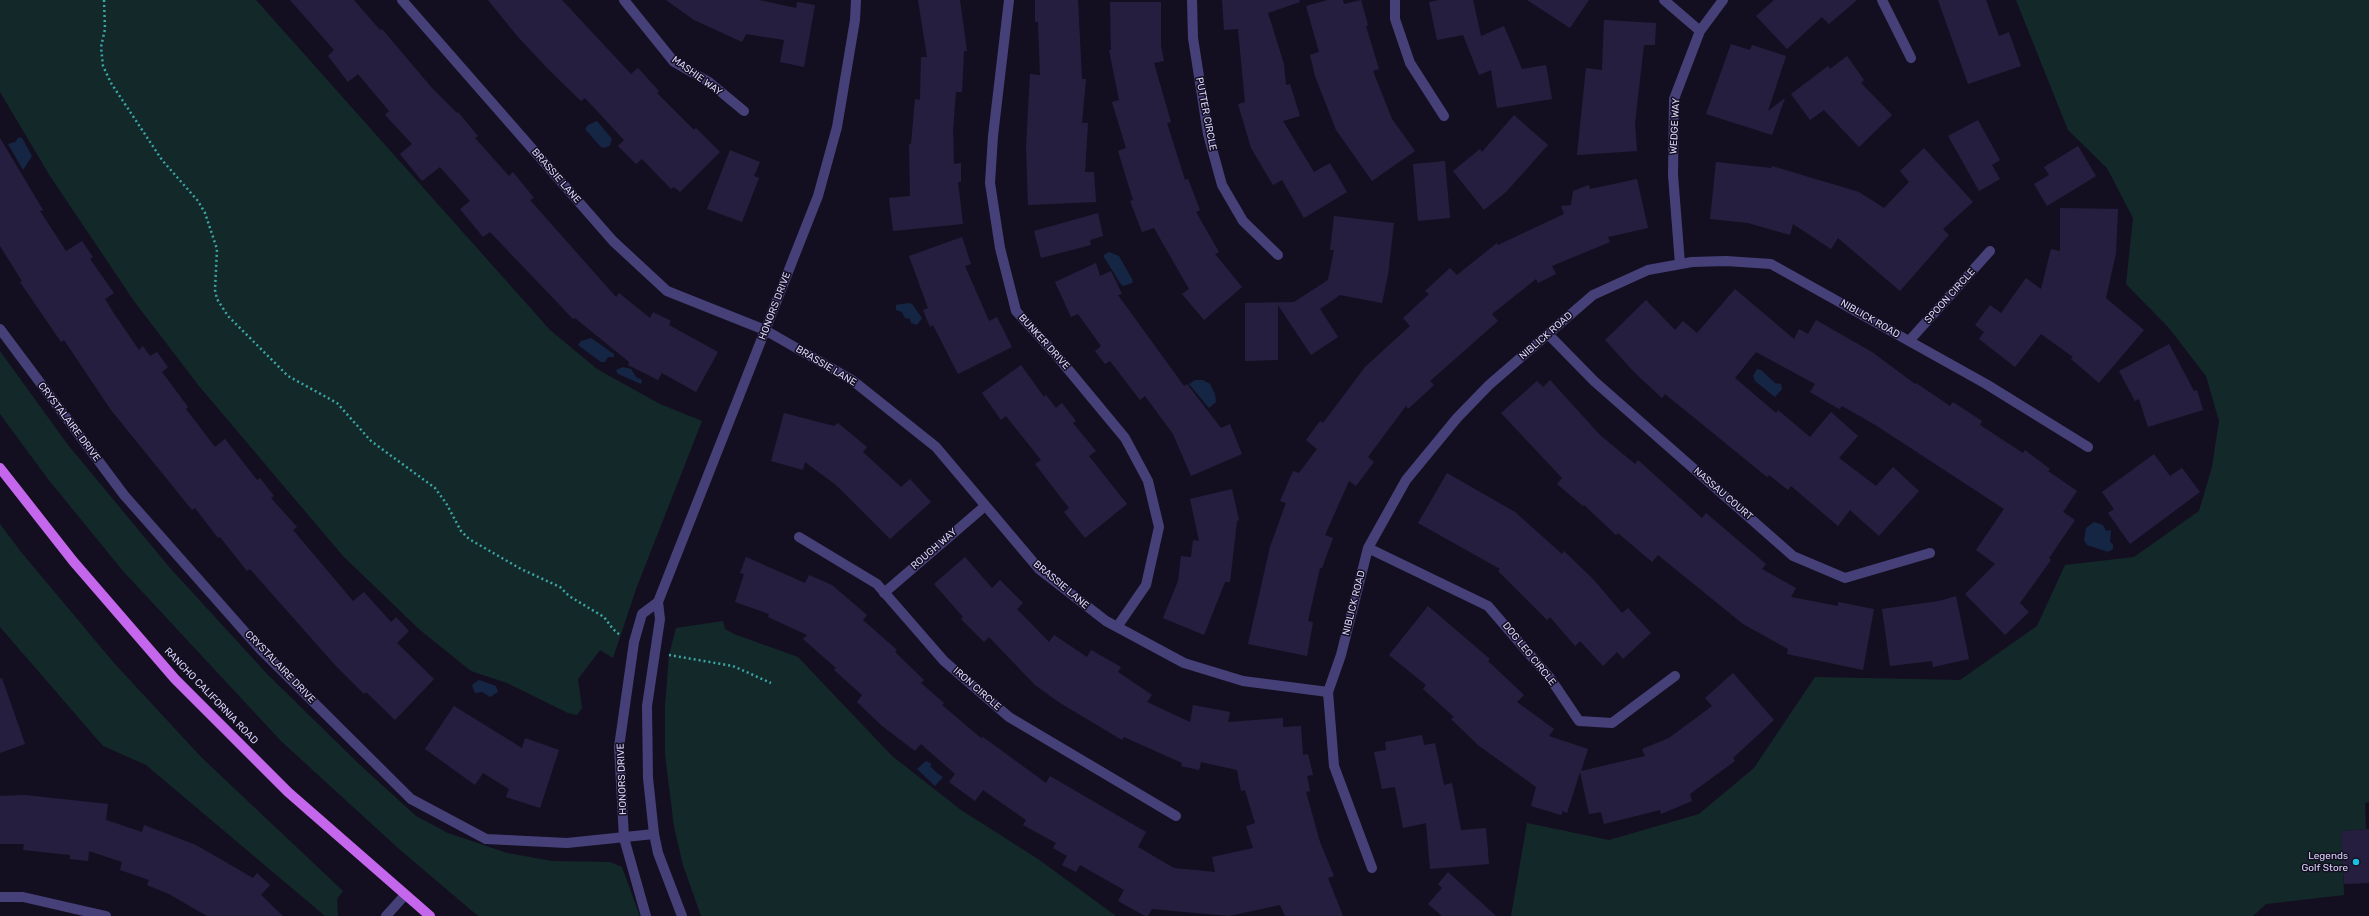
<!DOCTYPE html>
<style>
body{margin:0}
canvas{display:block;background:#130f20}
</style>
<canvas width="2369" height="916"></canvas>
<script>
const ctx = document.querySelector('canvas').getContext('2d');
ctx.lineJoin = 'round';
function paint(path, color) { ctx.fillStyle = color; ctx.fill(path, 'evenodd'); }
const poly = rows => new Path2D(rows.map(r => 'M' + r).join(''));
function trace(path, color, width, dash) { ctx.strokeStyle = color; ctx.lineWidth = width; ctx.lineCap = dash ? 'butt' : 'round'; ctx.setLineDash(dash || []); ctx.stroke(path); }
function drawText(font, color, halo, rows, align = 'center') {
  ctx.font = font + ' Rubik,sans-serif'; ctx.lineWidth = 3; ctx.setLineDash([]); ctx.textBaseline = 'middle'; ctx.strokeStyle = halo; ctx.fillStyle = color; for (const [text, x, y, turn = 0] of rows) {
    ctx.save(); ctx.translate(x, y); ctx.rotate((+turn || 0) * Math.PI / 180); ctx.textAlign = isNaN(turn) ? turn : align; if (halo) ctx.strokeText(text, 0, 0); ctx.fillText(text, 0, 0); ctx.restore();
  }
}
const green = poly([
 [0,0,256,0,550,330,597,369,660,404,702,421,636,589,613,658,600,650,578,679,582,708,577,715,568,713,507,683,471,671,420,630,343,556,199,386,134,301,50,176,0,92],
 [2016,0,2369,0,2369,802,2365,803,2366,829,2342,831,2344,895,2266,904,2253,916,1511,916,1527,823,1609,840,1699,814,1754,768,1815,677,1960,680,2037,626,2065,565,2134,557,2199,511,2212,467,2219,421,2206,376,2169,328,2126,284,2133,218,2107,168,2068,130],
 [0,351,68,445,170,568,268,675,360,765,416,816,448,833,507,853,552,861,610,862,622,867,640,916,478,916,398,848,281,741,123,571,48,479,0,414],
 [0,524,21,552,114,663,201,757,343,891,337,899,338,916,325,916,146,765,103,746,0,627],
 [723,621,725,629,734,634,798,657,892,756,961,810,1038,859,1116,916,701,916,683,865,674,827,665,754,665,707,669,655,676,628]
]);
const water = poly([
 [597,121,612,139,610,145,607,147,603,148,599,145,585,129,588,125],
 [19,137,22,138,32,156,23,170,8,144,15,142],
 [1109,252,1119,256,1133,281,1132,283,1123,286,1120,283,1104,257,1104,255],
 [908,303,912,304,922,318,917,325,911,323,910,319,905,318,902,312,896,310,896,305],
 [591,338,614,354,614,357,608,357,605,362,601,362,578,345,581,341],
 [623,367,631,369,636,377,642,380,641,384,618,374,616,370],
 [1757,369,1761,370,1775,383,1781,384,1782,389,1775,397,1755,381,1753,376],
 [1195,380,1203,380,1210,384,1215,394,1216,402,1209,408,1189,384],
 [2094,522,2103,525,2106,531,2111,530,2110,542,2113,544,2113,549,2108,552,2087,545,2084,540,2086,528],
 [479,680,496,686,498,692,490,697,482,692,475,693,472,685],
 [926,761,932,764,930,766,937,773,943,777,935,786,917,769]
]);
const building = poly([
 [290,0,354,0,380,30,382,29,432,88,457,113,458,112,478,136,475,138,509,176,513,172,534,198,530,200,616,297,619,293,650,318,653,312,671,321,669,325,718,352,696,392,662,373,658,380,628,365,629,362,575,318,573,319,490,232,483,237,460,209,470,201,440,167,422,181,400,154,412,144,385,115,389,111,358,74,348,82,328,56,334,50],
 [488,0,562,0,631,74,638,68,659,91,657,93,694,130,696,128,720,152,680,192,674,187,671,189,642,159,636,164,618,146,624,140,585,98,581,101,550,71,518,37],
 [666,0,759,0,796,8,797,2,815,5,804,67,780,62,784,40,746,34,742,42,694,20],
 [918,0,960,0,967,51,964,51,962,92,956,92,953,130,954,164,961,163,961,182,958,182,963,224,893,231,889,198,910,196,909,144,911,144,915,99,920,100,921,57,927,57],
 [1035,0,1078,0,1082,79,1086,79,1082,123,1088,123,1085,172,1094,172,1096,202,1028,205,1026,147,1030,74,1040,75,1038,22,1035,22],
 [1222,0,1299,0,1300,2,1268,13,1284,64,1286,85,1290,84,1300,116,1283,121,1314,172,1330,163,1347,192,1304,218,1282,180,1273,185,1251,148,1238,104,1245,102,1238,29,1224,30],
 [1328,0,1343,0,1344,4,1361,0,1368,25,1366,26,1379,69,1373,71,1392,119,1415,151,1372,181,1336,130,1315,76,1310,55,1319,52,1306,6],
 [1439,0,1473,0,1481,36,1504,26,1522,69,1546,65,1552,99,1497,108,1491,70,1479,75,1463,35,1437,40,1429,2],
 [1527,0,1589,0,1570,28],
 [1774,0,1857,0,1829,24,1822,17,1787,49,1756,16],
 [1938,0,1986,0,1999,36,2009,32,2021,66,1968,84],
 [1110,2,1161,2,1161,46,1164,61,1154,63,1171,122,1167,123,1185,180,1188,179,1200,210,1196,212,1219,252,1215,254,1242,287,1204,320,1182,294,1189,289,1154,228,1142,232,1130,201,1133,200,1118,151,1126,148,1112,102,1119,100,1109,50,1111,50],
 [1604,20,1656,23,1655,45,1644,45,1635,123,1637,151,1577,155,1586,68,1602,70],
 [1731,44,1750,50,1752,45,1786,56,1768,111,1785,98,1772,135,1706,114],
 [1847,56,1864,80,1861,83,1892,115,1859,147,1824,110,1810,120,1791,94,1828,66,1830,69],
 [1514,115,1548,145,1506,192,1484,210,1453,171,1480,149,1482,152],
 [1978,120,2000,160,1992,165,2000,179,1979,191,1948,136],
 [0,138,43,210,40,211,66,251,82,241,93,257,90,259,114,293,105,299,113,312,139,350,143,346,150,356,157,352,168,367,162,372,188,407,186,409,215,447,225,439,257,480,260,478,274,496,271,498,297,527,293,530,353,601,364,592,391,622,396,617,409,631,397,643,434,679,395,720,366,692,364,694,335,665,250,569,247,571,220,537,218,538,195,508,192,510,111,410,64,340,61,342,20,282,22,281,0,246],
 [2078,146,2096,176,2047,206,2034,184,2049,175,2044,167],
 [1924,148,1973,202,1943,229,1949,235,1900,291,1838,238,1831,249,1793,224,1790,235,1748,223,1710,219,1716,162,1771,168,1772,166,1859,192,1884,208,1909,182,1900,171],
 [730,150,760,162,754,176,759,178,742,222,707,209],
 [1445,161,1450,218,1418,221,1413,164],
 [1637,179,1648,228,1608,237,1610,242,1552,266,1556,274,1538,283,1536,279,1492,314,1498,321,1430,381,1434,385,1408,409,1406,406,1368,457,1374,462,1356,486,1349,481,1325,535,1333,538,1322,568,1320,568,1308,621,1313,622,1307,656,1248,644,1270,547,1286,503,1280,501,1293,471,1299,473,1317,449,1306,440,1320,421,1323,423,1365,367,1410,326,1403,318,1429,294,1425,291,1450,268,1457,275,1497,243,1498,245,1564,214,1561,206,1571,205,1573,191,1589,185,1590,189],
 [2060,208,2118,209,2116,253,2106,298,2144,330,2099,383,2071,359,2073,357,2041,334,2015,367,1979,339,1984,332,1975,325,1990,305,2001,313,2026,278,2041,289,2051,249,2060,251],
 [1098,213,1103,236,1090,240,1091,245,1041,258,1034,231],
 [1334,216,1394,223,1388,275,1382,303,1340,295,1320,309,1338,337,1311,355,1278,305,1278,360,1245,361,1245,303,1294,302,1328,280,1334,250,1330,250],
 [962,237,971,264,965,266,989,321,997,317,1012,347,958,374,933,325,930,327,923,310,928,308,909,256],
 [1096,263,1100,276,1111,271,1122,294,1118,295,1184,386,1187,384,1221,428,1230,424,1242,454,1191,476,1173,434,1145,396,1140,400,1110,361,1105,364,1095,351,1101,346,1078,314,1071,317,1055,282],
 [1735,289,1794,339,1799,329,1808,334,1816,320,1872,352,1915,384,1916,383,1950,406,1953,402,1982,421,1980,425,2023,453,2025,450,2050,469,2048,471,2077,491,2063,512,2075,520,2049,558,2051,560,2020,603,2029,612,2005,635,1965,594,1995,564,1976,550,2004,509,1877,426,1842,406,1839,409,1810,392,1815,384,1756,352,1735,378,1776,413,1778,410,1810,437,1831,412,1858,436,1839,458,1876,486,1893,467,1919,491,1879,536,1850,510,1838,526,1791,486,1788,490,1769,475,1767,477,1665,394,1662,398,1635,373,1605,340,1646,300,1675,330,1683,321,1697,333],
 [2169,344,2194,391,2197,390,2203,410,2148,427,2139,399,2135,401,2119,371],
 [1021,365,1044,397,1046,395,1056,408,1062,403,1076,421,1073,423,1096,451,1089,456,1127,504,1085,538,1064,512,1069,508,1035,464,1041,460,1006,416,1001,420,982,393],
 [1550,380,1600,435,1635,464,1638,460,1702,518,1706,513,1766,564,1762,569,1796,588,1791,597,1838,606,1838,602,1874,609,1863,670,1787,654,1788,649,1743,624,1658,555,1652,562,1618,533,1616,535,1584,505,1583,506,1557,484,1562,478,1501,413,1537,381,1543,387],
 [784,413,834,426,838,423,867,447,863,452,901,487,910,479,931,502,890,539,836,485,805,462,803,470,771,461],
 [2154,454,2170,476,2182,468,2200,492,2130,544,2108,513,2114,509,2102,492],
 [1447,473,1515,512,1562,554,1564,551,1593,579,1622,613,1628,608,1651,633,1623,659,1617,652,1603,666,1580,641,1575,646,1550,617,1547,620,1498,571,1500,569,1418,523],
 [1232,489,1239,520,1237,521,1230,582,1225,582,1204,635,1163,618,1178,581,1181,556,1191,557,1193,540,1199,541,1190,499],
 [746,557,805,583,809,575,832,585,867,615,863,620,897,650,895,652,924,680,921,683,944,703,942,705,981,738,983,737,1046,783,1050,776,1146,832,1138,847,1174,868,1215,872,1212,857,1253,848,1246,826,1255,823,1245,790,1241,791,1237,770,1201,762,1199,770,1181,766,1182,763,1124,737,1122,740,1060,703,1035,685,989,637,984,642,961,619,963,617,934,584,965,557,992,588,1000,580,1023,603,1017,609,1049,642,1054,635,1087,657,1091,650,1121,667,1118,672,1152,695,1147,702,1190,722,1193,705,1230,712,1228,722,1283,718,1283,727,1301,726,1303,755,1308,754,1313,775,1307,776,1310,791,1306,792,1320,842,1334,876,1328,878,1343,916,1285,916,1280,905,1229,916,1152,909,1148,916,1145,916,1118,901,1124,890,1080,865,1076,872,1062,865,1067,856,1053,848,1056,843,1023,825,1026,820,983,790,975,801,949,782,955,774,921,744,915,751,881,725,857,702,862,695,834,670,836,668,803,639,807,635,768,617,769,614,735,602,744,574,740,573],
 [1956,596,1969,659,1933,667,1932,661,1890,666,1882,609,1939,601],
 [1428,606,1490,659,1488,661,1524,695,1517,702,1554,729,1549,736,1588,749,1581,771,1645,756,1642,749,1669,738,1712,706,1705,698,1733,673,1774,720,1733,758,1735,761,1690,794,1692,801,1661,814,1660,810,1604,824,1601,812,1589,814,1580,772,1567,813,1563,811,1561,815,1531,806,1536,787,1478,745,1451,719,1454,717,1423,689,1426,685,1389,655],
 [2,678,25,744,0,753,0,679],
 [454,706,522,748,525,738,559,750,540,808,506,797,509,789,483,773,475,785,425,749],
 [1422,735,1424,745,1435,743,1444,785,1452,783,1461,830,1486,828,1489,864,1430,869,1426,823,1403,828,1395,787,1382,789,1374,752,1386,750,1385,742],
 [25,795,108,804,106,820,142,832,144,825,196,845,253,878,257,873,270,885,261,895,283,916,207,916,169,894,147,885,149,880,120,870,122,862,89,851,88,861,70,859,70,855,23,850,24,844,0,844,0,796],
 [2369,829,2369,883,2344,884,2341,831],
 [1448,872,1496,916,1442,916,1428,904,1442,888,1438,884]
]);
const path = poly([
 [104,0,105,29,101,47,103,66,111,83,162,160,198,201,205,213,217,249,215,290,217,299,228,316,288,376,337,403,371,441,435,488,446,503,461,531,469,539,521,569,560,587,569,596,604,617,613,629,621,636],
 [669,655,733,666,771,683]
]);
const minor = poly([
 [402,0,613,241,667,291,765,330,852,380,936,447,1039,569,1106,621,1184,663,1243,681,1328,692],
 [624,0,674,62,709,82,744,111],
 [1009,0,993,136,990,183,1000,248,1016,311,1057,356,1125,438,1148,481,1159,527,1146,585,1117,627],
 [1192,0,1193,38,1208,134,1222,185,1243,221,1278,255],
 [1395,0,1395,19,1410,63,1444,116],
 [1664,0,1700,31],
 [1882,0,1911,58],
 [1680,264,1673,175,1674,99,1700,31,1723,0],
 [0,329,124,495,260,649,411,799,486,839,567,843,654,834],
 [1548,334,1594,381,1793,556,1845,578,1930,553],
 [1909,341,1990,251],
 [799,537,877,584,944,661,1009,717,1176,816],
 [1368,548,1488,606,1550,678,1579,721,1612,723,1675,676],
 [884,593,985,506],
 [1372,868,1334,766,1328,692,1341,655,1368,548,1406,480,1457,418,1489,385,1593,295,1648,270,1692,262,1726,261,1771,264,1986,384,2088,447],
 [0,897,23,897,106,916],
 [386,916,405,895]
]);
const tertiary = poly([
 [646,916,624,838,619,747,634,642,642,614,658,602],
 [682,916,658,853,654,834,648,778,647,706,660,619,658,602,818,196,837,127,855,20,856,0]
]);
const primary = poly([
 [0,468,73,561,175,679,288,792,430,916]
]);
const markers = [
 [2356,862,4,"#1abfdf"]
];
const streetNames = [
 ["MASHIE WAY",697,76,36],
 ["PUTTER CIRCLE",1206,114,79],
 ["WEDGE WAY",1675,126,-87],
 ["BRASSIE LANE",556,176,49],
 ["SPOON CIRCLE",1950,296,-48],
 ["HONORS DRIVE",775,306,-69],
 ["NIBLICK ROAD",1870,319,30],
 ["NIBLICK ROAD",1546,336,-41],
 ["BUNKER DRIVE",1044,342,48],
 ["BRASSIE LANE",826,366,31],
 ["CRYSTALAIRE DRIVE",69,422,53],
 ["NASSAU COURT",1723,494,41],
 ["ROUGH WAY",934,549,-41],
 ["BRASSIE LANE",1061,585,40],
 ["NIBLICK ROAD",1354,603,-76],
 ["DOG LEG CIRCLE",1529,654,51],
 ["CRYSTALAIRE DRIVE",280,667,46],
 ["IRON CIRCLE",977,689,41],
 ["RANCHO CALIFORNIA ROAD",211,696,46],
 ["HONORS DRIVE",622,779,-92]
];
const poiNames = [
 ["Legends",2348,856],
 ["Golf Store",2348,868]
];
paint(green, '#132829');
paint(water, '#152544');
paint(building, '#261e3f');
trace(path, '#3ca5a5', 2.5, [2, 3]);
trace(minor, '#464079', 10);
trace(tertiary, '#464079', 10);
trace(primary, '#c467ed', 10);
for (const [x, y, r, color] of markers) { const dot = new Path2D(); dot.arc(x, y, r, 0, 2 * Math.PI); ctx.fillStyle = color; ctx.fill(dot); trace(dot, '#130f20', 1.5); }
drawText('10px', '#dad3fa', '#130f20', streetNames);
drawText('10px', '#dad3fa', '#130f20', poiNames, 'right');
</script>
